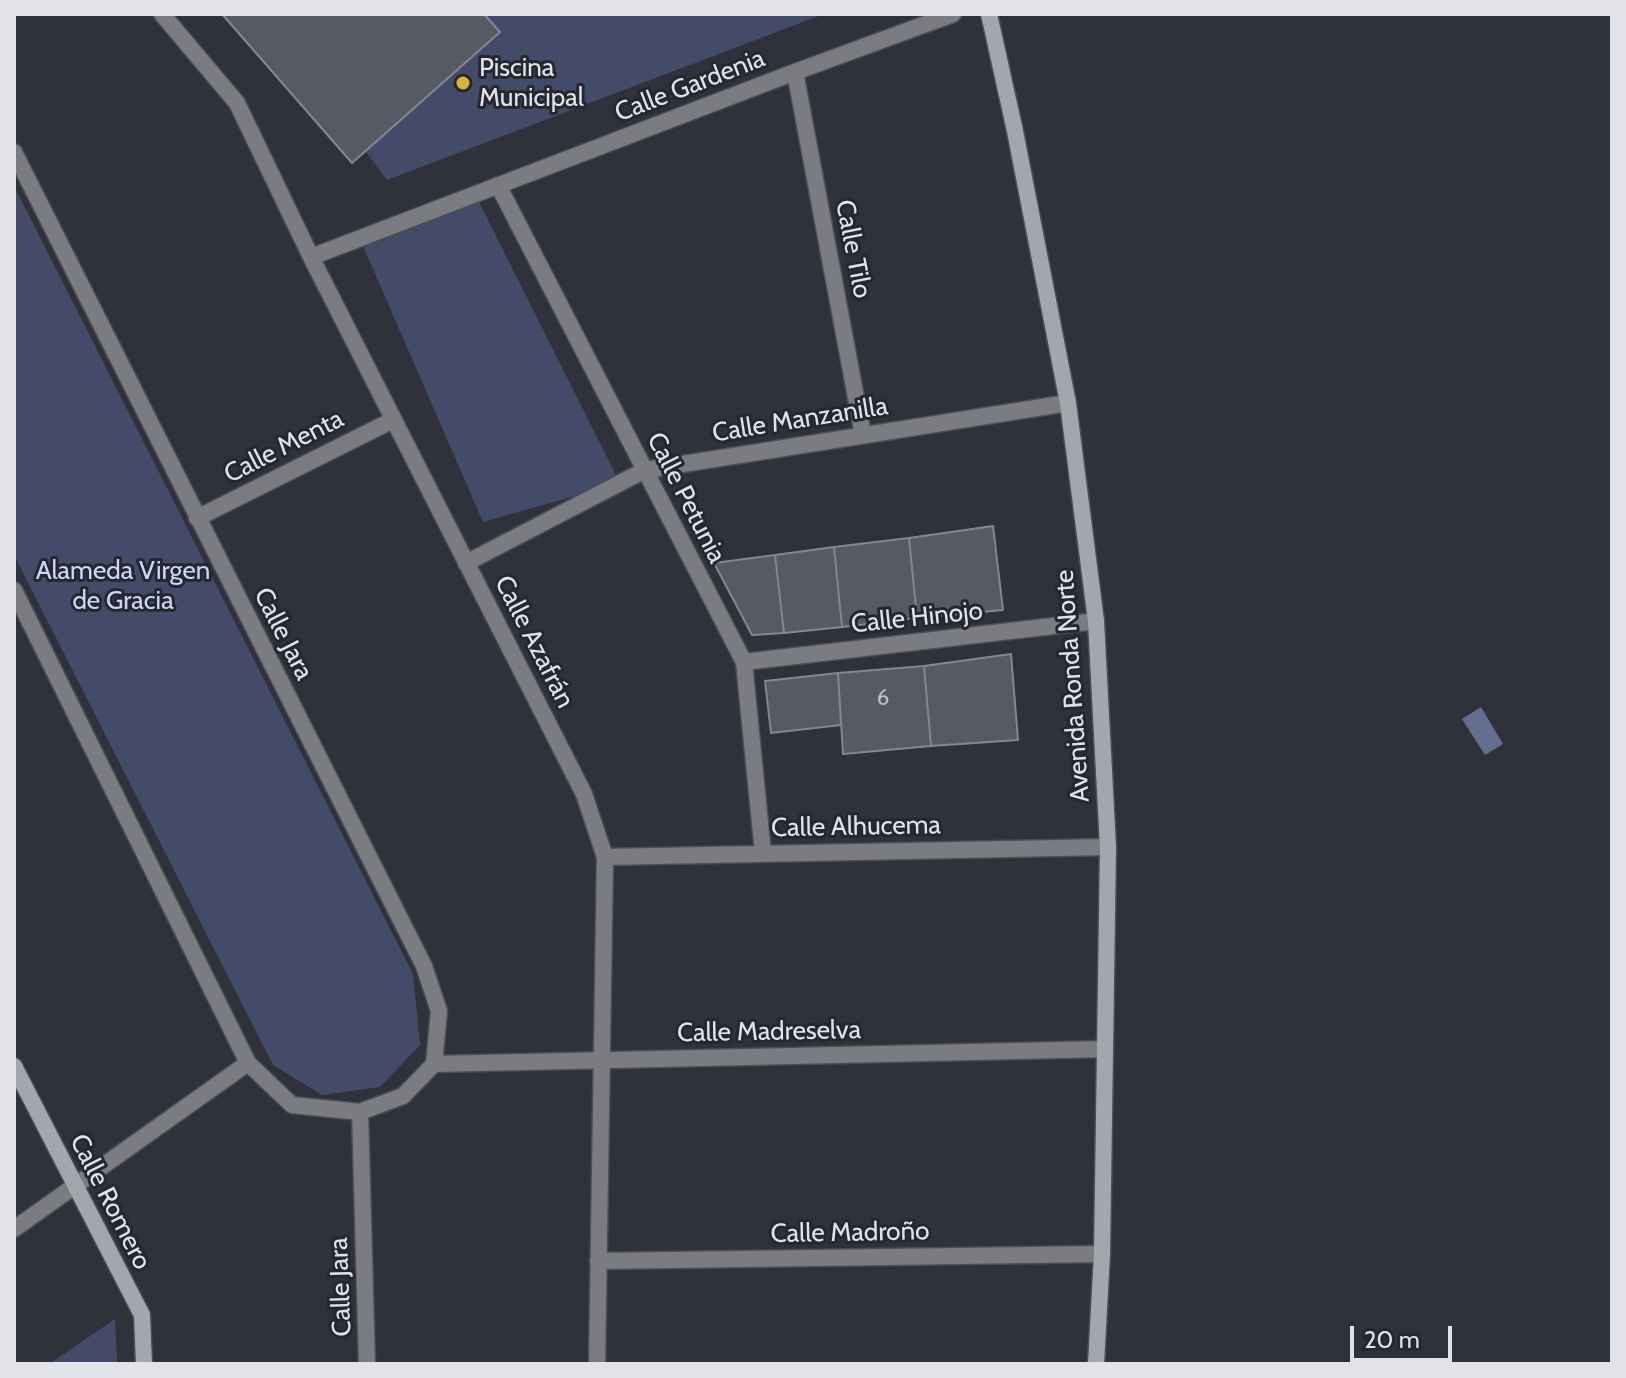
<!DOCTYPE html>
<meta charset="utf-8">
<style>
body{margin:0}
#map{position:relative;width:1626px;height:1378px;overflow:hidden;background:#2f323b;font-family:Cabin,sans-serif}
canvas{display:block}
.frame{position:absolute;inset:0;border:16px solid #e1e3e9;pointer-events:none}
.scale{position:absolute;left:1350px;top:1326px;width:102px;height:36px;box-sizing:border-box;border:4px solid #e1e3e9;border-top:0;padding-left:10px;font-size:24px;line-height:28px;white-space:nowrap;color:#e1e3e9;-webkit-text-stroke:6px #262831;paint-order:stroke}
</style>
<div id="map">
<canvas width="1626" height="1378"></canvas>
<div class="frame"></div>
<div class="scale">20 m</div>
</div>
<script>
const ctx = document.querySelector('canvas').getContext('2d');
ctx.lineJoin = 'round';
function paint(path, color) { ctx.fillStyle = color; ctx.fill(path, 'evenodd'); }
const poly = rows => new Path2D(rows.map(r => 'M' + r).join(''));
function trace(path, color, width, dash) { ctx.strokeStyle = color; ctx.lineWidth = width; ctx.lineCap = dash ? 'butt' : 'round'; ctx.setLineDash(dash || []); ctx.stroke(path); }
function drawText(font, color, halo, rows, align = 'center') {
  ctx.font = font + ' Cabin,sans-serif'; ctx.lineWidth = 6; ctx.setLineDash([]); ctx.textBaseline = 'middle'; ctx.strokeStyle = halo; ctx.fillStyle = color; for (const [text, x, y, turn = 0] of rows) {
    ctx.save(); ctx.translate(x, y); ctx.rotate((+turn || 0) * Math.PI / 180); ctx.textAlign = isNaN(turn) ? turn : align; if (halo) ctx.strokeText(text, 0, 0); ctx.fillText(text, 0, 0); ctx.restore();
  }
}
const green = poly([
 [222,14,824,14,387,180,366,152,352,163],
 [14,186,413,974,420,1045,380,1087,322,1095,273,1065,14,555],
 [475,194,620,483,483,522,360,239],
 [115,1319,117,1364,49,1364]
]);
const water = poly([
 [1481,707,1503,744,1485,755,1462,719]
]);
const building = poly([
 [222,14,484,14,500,32,352,163,222,14],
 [993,526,1003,610,917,618,909,538,993,526],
 [909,538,917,618,842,627,834,547,909,538],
 [834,547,842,627,784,633,775,555,834,547],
 [775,555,784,633,752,635,714,563,775,555],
 [1011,654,1018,740,931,746,924,666,1011,654],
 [924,666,931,746,843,754,838,673,924,666],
 [838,673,841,725,771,733,765,681,838,673]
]);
const street = poly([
 [162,14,237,103,311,257,584,794,605,857,597,1364],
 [795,72,863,435],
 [14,152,424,966,439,1011,434,1064,403,1096,360,1112,292,1105,248,1063,14,590],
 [498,185,744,662,763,853],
 [311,257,795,72,953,14],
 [197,518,393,420],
 [466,563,645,470,1068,403],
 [744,662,1096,621],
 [605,857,1108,847],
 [434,1064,1105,1049],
 [360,1112,367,1364],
 [14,1229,248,1063],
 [598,1261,1102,1254]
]);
const secondary = poly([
 [989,14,1015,131,1068,403,1096,621,1108,847,1102,1254,1096,1364],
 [14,1066,142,1315,144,1364]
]);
const markers = [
 [463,83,8,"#d5b535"]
];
const numberNames = [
 ["6",883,699]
];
const poiNames = [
 ["Piscina",479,68],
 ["Municipal",479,98]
];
const streetNames = [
 ["Calle Gardenia",690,86,-21],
 ["Calle Tilo",853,249,79],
 ["Calle Manzanilla",800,420,-9],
 ["Calle Menta",284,447,-27],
 ["Calle Petunia",686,498,63],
 ["Calle Hinojo",917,618,-6],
 ["Calle Jara",283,634,63],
 ["Calle Azafrán",534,642,63],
 ["Avenida Ronda Norte",1073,686,-94],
 ["Calle Alhucema",856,827,-1],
 ["Calle Madreselva",769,1032,-1],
 ["Calle Romero",110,1202,63],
 ["Calle Madroño",850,1233,-1],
 ["Calle Jara",341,1287,-92]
];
const parkNames = [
 ["Alameda Virgen",123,571],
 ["de Gracia",123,601]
];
paint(green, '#444b69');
paint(water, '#666e8f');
paint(building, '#575a64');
trace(building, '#848792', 2);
trace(street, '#4b4e57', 19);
trace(secondary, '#4b4e57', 19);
trace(street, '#7b7c81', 16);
trace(secondary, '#a4a6ae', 16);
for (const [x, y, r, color] of markers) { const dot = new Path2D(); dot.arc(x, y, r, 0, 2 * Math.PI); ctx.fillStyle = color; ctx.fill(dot); trace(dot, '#262831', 3); }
drawText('22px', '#bec1c8', null, numberNames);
drawText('26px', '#e1e3e9', '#262831', poiNames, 'left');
drawText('26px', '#e1e3e9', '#262831', streetNames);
drawText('26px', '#cdd6f9', '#262831', parkNames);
</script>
